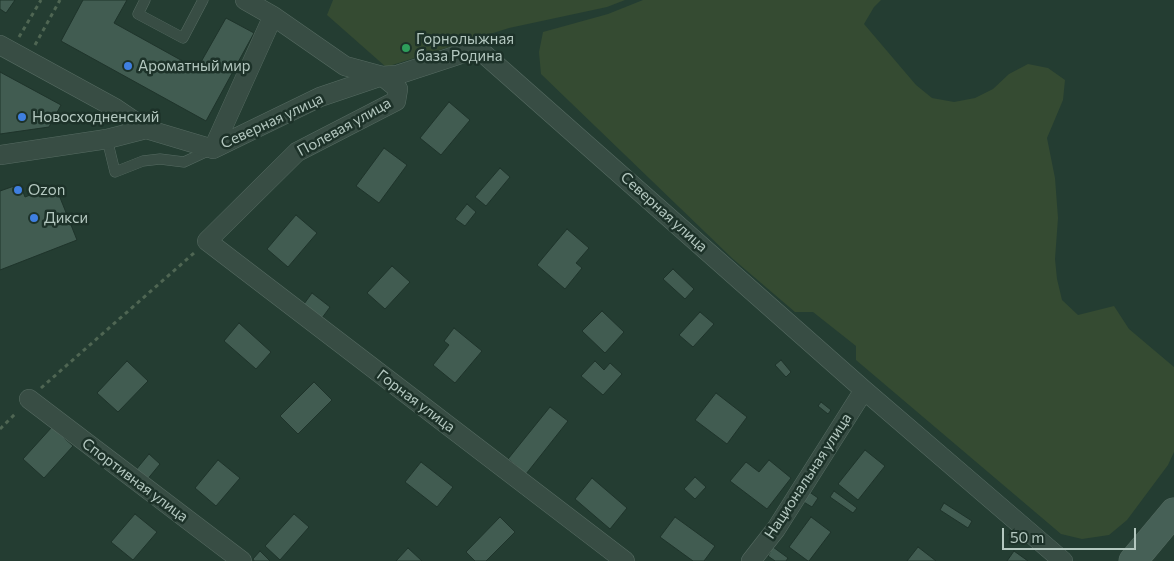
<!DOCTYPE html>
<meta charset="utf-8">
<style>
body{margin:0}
#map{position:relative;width:1174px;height:561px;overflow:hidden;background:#243d32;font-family:Commissioner,sans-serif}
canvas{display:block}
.scale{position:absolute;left:1002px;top:528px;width:134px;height:22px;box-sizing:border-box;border:2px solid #b4c8c0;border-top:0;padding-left:6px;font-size:15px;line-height:18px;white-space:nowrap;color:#b4c8c0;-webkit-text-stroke:4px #1d3229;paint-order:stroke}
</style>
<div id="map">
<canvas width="1174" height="561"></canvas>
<div class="scale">50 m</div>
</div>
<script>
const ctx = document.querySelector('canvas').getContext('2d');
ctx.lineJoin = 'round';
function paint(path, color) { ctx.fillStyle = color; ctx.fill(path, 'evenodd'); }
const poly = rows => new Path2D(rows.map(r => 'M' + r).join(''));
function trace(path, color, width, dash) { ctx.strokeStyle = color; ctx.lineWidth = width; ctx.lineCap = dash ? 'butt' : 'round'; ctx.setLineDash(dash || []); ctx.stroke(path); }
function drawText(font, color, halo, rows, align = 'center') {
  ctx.font = font + ' Commissioner,sans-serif'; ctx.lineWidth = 5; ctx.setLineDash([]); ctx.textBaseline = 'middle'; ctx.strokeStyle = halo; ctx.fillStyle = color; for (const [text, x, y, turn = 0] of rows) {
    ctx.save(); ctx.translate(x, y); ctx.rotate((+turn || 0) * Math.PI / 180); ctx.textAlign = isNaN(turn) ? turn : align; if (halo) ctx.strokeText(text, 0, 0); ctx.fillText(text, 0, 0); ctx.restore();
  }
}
const green = poly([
 [333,0,625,0,607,7,509,28,386,67,327,15],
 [643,0,881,0,874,7,864,24,916,85,932,98,954,102,975,98,993,89,1009,74,1028,64,1048,68,1065,80,1063,100,1047,138,1055,178,1058,218,1055,259,1057,279,1062,300,1078,315,1114,306,1129,329,1174,367,1174,452,1168,465,1127,520,1109,535,1082,539,1061,534,856,360,856,346,813,312,795,312,733,259,541,74,539,52,543,32,608,14]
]);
const building = poly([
 [0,0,15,0,6,13,0,9,0,0],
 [83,0,127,0,114,23,197,69,226,18,254,33,206,121,61,41,83,0],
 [0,72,61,105,49,127,0,134,0,72],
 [449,102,470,120,441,155,420,138,449,102],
 [384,148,407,165,379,203,356,186,384,148],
 [500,168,510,177,486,206,475,197,500,168],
 [20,184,25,197,55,185,77,240,0,270,0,191,20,184],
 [467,204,476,212,465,226,455,219,467,204],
 [296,215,317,233,288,267,267,249,296,215],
 [567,229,589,248,576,263,582,268,565,289,537,265,567,229],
 [392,266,410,282,385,309,367,293,392,266],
 [673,269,694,289,685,299,663,279,673,269],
 [312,293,330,307,322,318,304,304,312,293],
 [602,311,624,332,605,353,582,331,602,311],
 [700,312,714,324,693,347,679,335,700,312],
 [239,323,271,352,256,369,224,341,239,323],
 [454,328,482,351,455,383,433,365,449,345,444,341,454,328],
 [781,360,791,372,786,377,775,365,781,360],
 [127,361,148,381,118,412,97,393,127,361],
 [595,361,604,370,610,363,622,374,603,395,581,376,595,361],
 [314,382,332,400,298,434,280,416,314,382],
 [716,393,747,417,727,444,695,420,716,393],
 [821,402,831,410,828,414,818,406,821,402],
 [550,407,568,421,526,474,508,459,550,407],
 [52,427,73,446,44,478,23,459,52,427],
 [865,450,885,466,858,500,838,484,865,450],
 [149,454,160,464,146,481,135,471,149,454],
 [218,460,240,478,216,506,195,488,218,460],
 [769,460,791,478,767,509,730,481,746,462,759,472,769,460],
 [421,462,453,487,437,507,405,482,421,462],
 [695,477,706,487,695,499,684,489,695,477],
 [592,478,627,508,610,529,575,499,592,478],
 [808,491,818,498,812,507,802,501,808,491],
 [834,491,857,508,853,513,830,497,834,491],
 [944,503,972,521,968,528,940,510,944,503],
 [135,514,157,532,133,560,111,542,135,514],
 [294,514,309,527,280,560,265,546,294,514],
 [500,517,515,532,486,561,475,561,466,552,500,517],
 [675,517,715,546,704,561,693,561,660,537,675,517],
 [811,517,831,532,809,561,808,561,789,547,811,517],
 [773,547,788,558,786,561,775,561,768,556,773,547],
 [918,547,936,561,907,561,918,547],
 [408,548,422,561,396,561,408,548],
 [260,551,270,561,254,561,253,559,260,551],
 [1014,551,1028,561,1007,561,1014,551]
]);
const path = poly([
 [19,37,41,0],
 [35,45,60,0],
 [41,388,194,253],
 [0,429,17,412]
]);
const service = poly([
 [145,0,138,14,183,38,203,0],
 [107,139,115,172,143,161,160,159,184,162,212,149]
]);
const minor = poly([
 [273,16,345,66,382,76,398,89,396,101,297,152,207,241,625,561],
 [0,45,115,108,146,129],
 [213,149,320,97,382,76,397,75,467,52,476,51,484,54,864,390,1063,561],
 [213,149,273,16,245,0],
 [0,155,107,139,146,129,213,149],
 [29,399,242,561],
 [751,561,776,529,864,390]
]);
const secondary = poly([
 [1133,561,1174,512]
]);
const markers = [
 [406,48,5,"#2e9e5b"],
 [128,66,5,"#3f7fe0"],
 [22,117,5,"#3f7fe0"],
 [18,190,5,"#3f7fe0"],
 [34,218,5,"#3f7fe0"]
];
const poiNames = [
 ["Горнолыжная",416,39],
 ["база Родина",416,56],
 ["Ароматный мир",138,66],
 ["Новосходненский",32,117],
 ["Ozon",28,190],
 ["Дикси",44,218]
];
const streetNames = [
 ["Северная улица",272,121,-25],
 ["Полевая улица",344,127,-29],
 ["Северная улица",664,212,42],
 ["Горная улица",416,401,37],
 ["Национальная улица",808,476,-57],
 ["Спортивная улица",135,480,37]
];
paint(green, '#354b32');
paint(building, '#415c51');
trace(building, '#1f342b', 1);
trace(service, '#566b62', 11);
trace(minor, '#566b62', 20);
trace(secondary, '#566b62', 29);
trace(path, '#4f6653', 3, [4, 4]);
trace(service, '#384d44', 10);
trace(minor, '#384d44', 19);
trace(secondary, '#466056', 28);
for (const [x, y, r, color] of markers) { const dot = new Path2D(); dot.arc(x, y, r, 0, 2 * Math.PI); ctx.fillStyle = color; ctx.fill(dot); trace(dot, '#1d3229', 2); }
drawText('15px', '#b4c8c0', '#1d3229', poiNames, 'left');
drawText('15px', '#b4c8c0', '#1d3229', streetNames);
</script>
